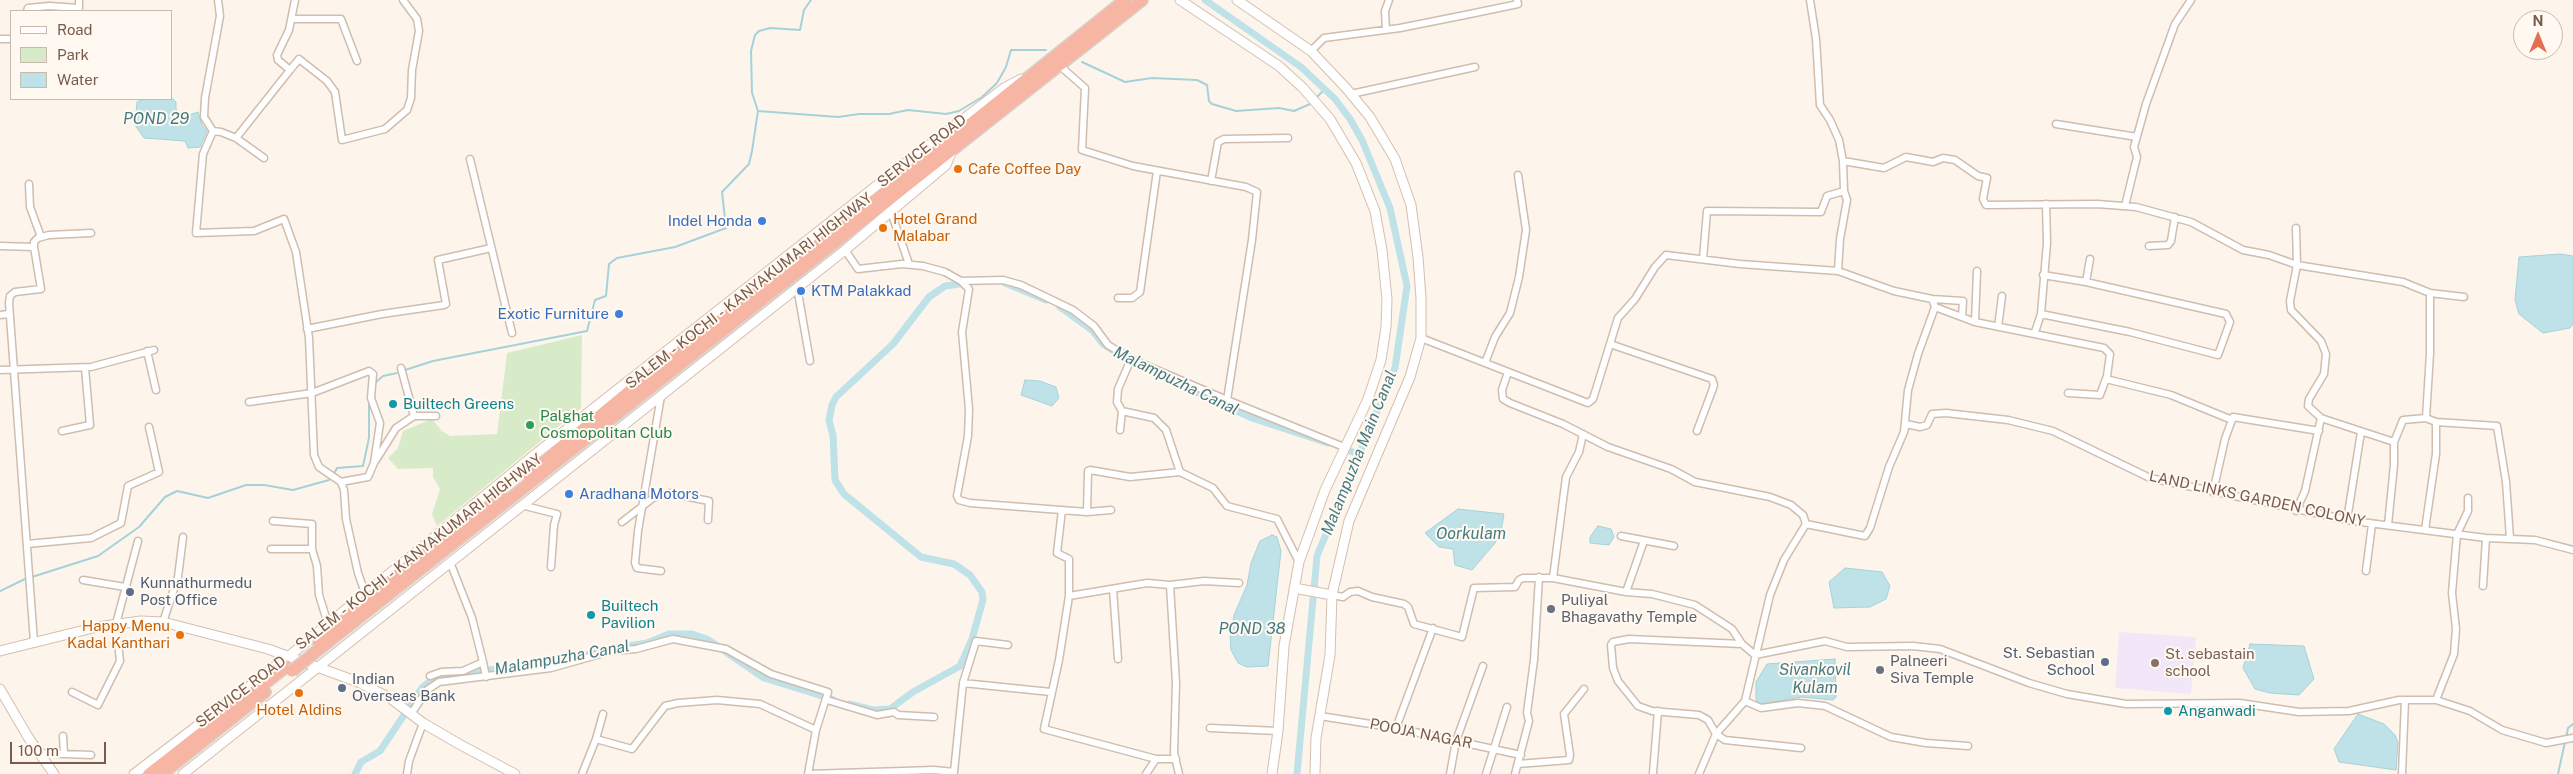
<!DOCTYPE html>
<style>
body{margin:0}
#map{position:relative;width:2573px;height:774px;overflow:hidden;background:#fdf5eb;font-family:"Public Sans",sans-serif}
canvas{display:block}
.legend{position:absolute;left:10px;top:10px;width:162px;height:90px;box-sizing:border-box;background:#fff9f1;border:1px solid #c9baaf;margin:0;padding:6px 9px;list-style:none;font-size:15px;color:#785b4d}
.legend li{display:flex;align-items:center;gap:10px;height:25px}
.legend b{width:25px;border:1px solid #c9baaf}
.north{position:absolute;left:2513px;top:10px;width:50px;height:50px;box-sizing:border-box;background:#fff9f1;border:1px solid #c9baaf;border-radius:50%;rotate:0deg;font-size:14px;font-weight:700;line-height:20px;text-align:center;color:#785b4d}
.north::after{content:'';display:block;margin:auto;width:18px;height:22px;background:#e46e52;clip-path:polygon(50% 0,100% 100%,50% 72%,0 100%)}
.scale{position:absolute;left:10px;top:742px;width:96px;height:22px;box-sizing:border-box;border:2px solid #785b4d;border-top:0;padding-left:6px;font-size:15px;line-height:18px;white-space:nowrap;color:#785b4d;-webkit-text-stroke:4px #fff9f1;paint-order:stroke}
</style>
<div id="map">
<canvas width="2573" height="774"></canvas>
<ul class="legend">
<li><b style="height:6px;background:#fff"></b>Road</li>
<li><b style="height:14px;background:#d7ebc8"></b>Park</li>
<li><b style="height:14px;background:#bee2e7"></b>Water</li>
</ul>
<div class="north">N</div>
<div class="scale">100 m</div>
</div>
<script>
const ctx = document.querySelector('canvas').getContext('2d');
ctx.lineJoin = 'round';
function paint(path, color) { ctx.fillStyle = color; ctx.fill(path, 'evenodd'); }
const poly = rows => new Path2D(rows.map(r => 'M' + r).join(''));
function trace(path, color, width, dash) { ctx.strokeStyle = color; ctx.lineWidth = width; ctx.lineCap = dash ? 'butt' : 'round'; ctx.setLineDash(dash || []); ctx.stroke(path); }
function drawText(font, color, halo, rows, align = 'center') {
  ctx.font = font + ' "Public Sans",sans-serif'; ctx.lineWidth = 4; ctx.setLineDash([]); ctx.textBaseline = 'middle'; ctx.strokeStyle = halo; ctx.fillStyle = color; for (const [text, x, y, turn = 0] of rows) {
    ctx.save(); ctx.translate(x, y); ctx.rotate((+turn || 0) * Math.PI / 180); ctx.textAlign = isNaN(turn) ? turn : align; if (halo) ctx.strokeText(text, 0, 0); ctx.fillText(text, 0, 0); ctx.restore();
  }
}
const education = poly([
 [2119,632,2196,637,2191,694,2115,688]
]);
const green = poly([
 [582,335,581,408,437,526,432,514,440,489,433,477,433,468,398,469,388,458,398,448,403,431,432,419,442,431,450,436,497,434,507,353]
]);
const water = poly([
 [171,97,176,102,176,109,183,117,198,112,202,125,207,131,200,147,188,148,185,141,144,138,135,125,137,102,144,99,171,97],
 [2560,254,2573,256,2573,324,2570,328,2543,333,2519,314,2515,300,2519,257,2560,254],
 [1025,380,1040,381,1056,387,1059,398,1052,406,1021,395,1025,380],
 [1458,509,1504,514,1502,526,1495,543,1472,570,1455,565,1453,549,1439,547,1425,533,1458,509],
 [1598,526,1611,529,1614,537,1609,545,1590,543,1590,537,1598,526],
 [1272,535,1277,537,1281,551,1268,666,1247,667,1238,663,1231,650,1230,634,1234,615,1247,585,1251,563,1260,541,1272,535],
 [1845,568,1882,572,1890,586,1886,599,1870,607,1834,608,1829,582,1845,568],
 [2250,644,2304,646,2314,679,2299,695,2270,693,2255,689,2243,668,2250,644],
 [1835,659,1836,697,1833,700,1801,697,1761,704,1756,700,1756,682,1767,664,1835,659],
 [2358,714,2384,724,2395,735,2398,743,2396,770,2339,762,2334,749,2358,714]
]);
const stream = poly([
 [1082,62,1125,82,1152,78,1197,80,1207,85,1209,101,1212,104,1236,111,1279,108,1294,111,1310,104],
 [1318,96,1325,89],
 [758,111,838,117,859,114,889,114,908,110,946,114,959,111,982,97,997,83,1006,67,1011,50,1046,50],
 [405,370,433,361,587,331,595,300,606,296,609,264,617,258,675,247,726,228,722,192,749,164,752,151,758,111,752,93,751,51,755,35,759,31,770,28,800,30,804,10,811,0],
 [375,383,383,376,397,373],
 [334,474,337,468,363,466,369,438,369,403],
 [32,577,98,556,139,527,165,497,177,491,208,498,246,485,264,485,293,490,329,480],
 [0,591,27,578],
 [2566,738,2568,728,2573,724],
 [2558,774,2565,742]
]);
const canal = poly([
 [1205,0,1301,67,1335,99,1350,119,1362,140,1390,208,1407,286,1395,368,1317,556,1297,774],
 [1005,283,1046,300],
 [1060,307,1093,331,1103,344,1130,361],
 [1151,371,1252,418,1328,443],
 [1341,448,1359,454],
 [609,649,647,643,669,634,692,634,707,639,764,678,832,699],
 [849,704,873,710,890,709,913,692,960,666,972,639,983,600,982,592,970,575,954,564,921,557,844,494,835,480,833,435,829,421,832,405,836,397,893,344,929,297,945,286,967,283],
 [355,774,361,762,380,751,422,688,435,677,559,661,598,652]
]);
const street = poly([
 [218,0,220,16,205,98,204,117,213,131,203,154,196,233,254,231,284,219,296,252,309,338,314,455,319,467,341,482,344,490,346,519,358,573,365,593],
 [27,11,28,8,49,6,79,8,79,0],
 [292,19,341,19,357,61],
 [1386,30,1385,11,1389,0],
 [0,39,11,39],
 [1311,51,1324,38,1400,28,1465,15,1518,4,1517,0],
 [1059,65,1085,88,1082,150,1133,166,1246,187,1257,192,1252,240,1227,400,1344,447],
 [290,70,299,59,327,81,335,92,342,140,385,129,407,110,411,98,412,70,419,31,417,19,403,0],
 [1351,94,1475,67],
 [2056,124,2137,137],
 [213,131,221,132,236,138,290,70,278,60,277,55,289,30,295,0],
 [236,138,264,158],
 [470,159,512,333],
 [1843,161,1884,168,1906,157,1933,162,1943,158,1955,160,1978,176,1987,178,1983,199,1986,205,2097,204,2136,207,2191,222,2243,250,2269,255,2297,265,2403,282,2430,293,2464,297],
 [1211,181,1218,142,1224,139,1288,138],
 [29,184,30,207,41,237],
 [2125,206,2137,157,2134,147,2146,104,2175,24,2191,0],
 [891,212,909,264],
 [2296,228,2297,265,2290,301,2291,310,2321,341,2326,354,2324,374,2309,399,2308,406,2321,418,2394,442],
 [0,246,34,247],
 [2149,246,2168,245,2171,241,2175,217],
 [845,250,858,269,902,264,923,266,945,272,961,281,1003,280,1021,285,1073,310,1094,326,1108,345,1131,359,1227,400],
 [1703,259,1707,211,1821,212,1827,196,1844,191],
 [1977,271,1975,322,2104,348,2110,354,2107,376,2100,395,2068,393],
 [961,281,969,289,962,332,969,409,968,436,957,496,959,500,970,503,1087,512,1111,510],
 [2086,282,2090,259],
 [797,287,810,361],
 [1118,298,1132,298,1140,292,1157,171],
 [1932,299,1963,301,1962,317],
 [1935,307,1975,322],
 [2041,314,2130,332,2218,355,2230,322,2226,314,2086,282,2043,275],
 [0,315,9,314],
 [1998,327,2002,296],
 [307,329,382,314,444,305,446,304,438,260,491,248],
 [2035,332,2041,314,2047,243,2046,204],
 [1421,338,1588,403,1593,399,1618,318,1635,299,1655,267,1666,255,1740,264,1838,271,1840,239,1847,200,1844,191,1843,161,1839,140,1830,120,1820,105,1816,39,1810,0],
 [1610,344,1712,379,1714,385,1712,391,1697,431],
 [147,351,156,390],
 [1131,359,1118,389,1117,402,1122,411,1154,418,1166,430,1180,472],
 [1485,363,1495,337,1510,313,1519,277,1526,230,1518,175],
 [401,368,414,416],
 [0,370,91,367,154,350],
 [1508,372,1502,390,1503,399,1510,403,1563,424,1608,447,1671,469,1695,482,1770,497,1791,505,1803,515,1806,524,1784,560,1770,595,1745,701,1716,734,1708,720,1699,715,1652,711,1638,706,1618,681,1613,668,1611,645,1613,642,1629,639,1742,644],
 [2106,379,2171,395,2232,420],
 [249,402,312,393,369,371,373,374,371,398,380,423,374,463,368,477,341,482],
 [2426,418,2430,353,2430,293],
 [1120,430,1122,411],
 [62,431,90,425,85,368],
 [1904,432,1906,424,1920,427,1927,425,1932,414,1946,413,2008,420,2053,431,2150,478,2353,521,2486,538,2535,540,2573,550],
 [376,460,396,428,414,416,436,416],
 [2213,492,2225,439,2233,417,2319,431],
 [521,505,557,514,554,525,551,567],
 [1062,510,1057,553,1069,559,1069,596,1059,660,1044,729,1156,759,1176,759],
 [2296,511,2305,491,2321,418],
 [1087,512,1088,471,1090,470,1130,477,1180,472,1213,488,1227,506,1277,519,1299,562],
 [2347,520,2361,432],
 [273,521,312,524,312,549,317,566,319,595,328,624],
 [622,522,653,498,669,493,709,501,708,520],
 [1806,524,1865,536,1870,528,1889,467,1904,432,1908,390,1918,354,1935,307,1932,299,1894,291,1838,271],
 [2388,525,2394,465,2394,442,2403,420,2426,418,2436,422,2497,426,2506,482,2510,538],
 [2425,530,2436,454,2436,422],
 [1621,536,1674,546],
 [27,544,91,538,121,523,128,486,159,472,149,427],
 [271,549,312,549],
 [661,571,637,568,635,563,638,531,661,396],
 [2366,571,2372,524],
 [1553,578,1566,477,1579,452,1583,434],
 [83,580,125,587],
 [2483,586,2486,538],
 [1113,589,1118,659],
 [1626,592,1644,541],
 [1332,595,1343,597,1350,592,1358,591,1372,597,1404,604,1408,607,1414,624,1462,637,1474,588,1515,587,1519,580,1523,578,1553,578,1626,592,1652,594,1695,605,1732,629,1742,644,1755,655,1825,641,1847,647,1913,646,1940,649,2029,683,2067,694,2126,704,2240,703,2299,712,2349,711,2399,700,2436,700,2470,711,2502,730,2546,743,2573,738],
 [1069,596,1147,583,1170,585],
 [163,622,178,577,183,537],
 [34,642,9,303,10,296,15,292,41,289,34,247,34,242,38,238,49,235,91,233],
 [483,662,486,677],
 [430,676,441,672,463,671,483,662,472,618,450,562],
 [963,683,1051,692],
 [72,692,98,705,120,661,116,624,138,541],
 [827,700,877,715,894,712,898,715,934,717],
 [2436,700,2454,654,2456,629,2452,593,2457,534,2468,511,2468,498],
 [1745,701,1761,708,1798,703,1825,706,1891,737,1926,743,1968,746],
 [411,714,427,690,439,682,551,668,611,651,636,649,673,639,726,649,771,674,828,692,816,730,808,774,934,770,954,772,963,683,976,641,1008,645],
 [1320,716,1396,728,1521,755],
 [1210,728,1278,731],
 [1396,728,1433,628],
 [63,736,64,754],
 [596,739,632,749,665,706,678,703,717,700,760,704,816,730],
 [39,753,91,755],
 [1518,764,1569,760,1570,755,1564,714,1584,689],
 [1653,773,1658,711],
 [407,774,409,761,423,723],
 [582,774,596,739,603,714],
 [1146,774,1156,759],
 [1179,774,1174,753,1176,683,1170,585,1204,581,1239,583],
 [1450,774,1456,741,1483,666],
 [1486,774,1507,707],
 [1515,774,1529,721,1527,713,1534,660,1539,577],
 [1699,774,1716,734,1725,740,1801,748],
 [2402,774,2405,700]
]);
const secondary = poly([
 [1180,0,1279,66,1303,88,1330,119,1356,163,1375,211,1382,250,1387,299,1386,327,1381,360,1368,399,1325,490,1299,562,1284,646,1278,731,1272,774],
 [1237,0,1311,51,1346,88,1370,117,1395,159,1411,205,1418,257,1421,298,1421,338,1410,377,1349,521,1332,595,1330,655,1316,738,1315,774],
 [1294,588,1332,595],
 [0,651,97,627,141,621,163,622,268,649,358,682,390,698,423,723,459,744,515,774],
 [0,689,28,737,54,774],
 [134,774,289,656,533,456,899,168,1004,88,1021,79],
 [183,774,845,250,946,165,952,150]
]);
const highway = poly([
 [528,475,643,380,853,218,1125,0],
 [318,641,436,543,502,496],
 [313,654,1142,0],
 [149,774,287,666],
 [162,774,265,692]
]);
const highwayBridge = poly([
 [292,671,313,654]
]);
const markers = [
 [958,169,5,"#e8710a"],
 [762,221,5,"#3f7fe0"],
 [883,228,5,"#e8710a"],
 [801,291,5,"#3f7fe0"],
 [619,314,5,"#3f7fe0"],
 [393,404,5,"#0f9aa8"],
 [530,425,5,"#2e9e5b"],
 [569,494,5,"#3f7fe0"],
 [130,592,5,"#5c6f8a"],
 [1551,609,5,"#6b7280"],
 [591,615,5,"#0f9aa8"],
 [180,635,5,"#e8710a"],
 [2105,662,5,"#5c6f8a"],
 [2155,663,5,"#8d6e63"],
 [1880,670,5,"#6b7280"],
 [342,688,5,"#5c6f8a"],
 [299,693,5,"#e8710a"],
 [2168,711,5,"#0f9aa8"]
];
const streetNames = [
 ["SERVICE ROAD",922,151,-38],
 ["SALEM - KOCHI - KANYAKUMARI HIGHWAY",749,291,-38],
 ["LAND LINKS GARDEN COLONY",2257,499,12],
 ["SALEM - KOCHI - KANYAKUMARI HIGHWAY",419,552,-38],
 ["SERVICE ROAD",241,692,-37],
 ["POOJA NAGAR",1421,734,11]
];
const foodNames = [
 ["Cafe Coffee Day",968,169],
 ["Hotel Grand",893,219],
 ["Malabar",893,236],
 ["Happy Menu",170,626,"right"],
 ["Kadal Kanthari",170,643,"right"],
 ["Hotel Aldins",299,710,"center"]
];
const shopNames = [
 ["Indel Honda",752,221],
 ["KTM Palakkad",811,291,"left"],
 ["Exotic Furniture",609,314],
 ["Aradhana Motors",579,494,"left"]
];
const cultureNames = [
 ["Builtech Greens",403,404],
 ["Builtech",601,606],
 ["Pavilion",601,623],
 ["Anganwadi",2178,711]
];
const leisureNames = [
 ["Palghat",540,416],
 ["Cosmopolitan Club",540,433]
];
const serviceNames = [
 ["Kunnathurmedu",140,583],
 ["Post Office",140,600],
 ["St. Sebastian",2095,653,"right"],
 ["School",2095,670,"right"],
 ["Indian",352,679],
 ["Overseas Bank",352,696]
];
const worshipNames = [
 ["Puliyal",1561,600],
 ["Bhagavathy Temple",1561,617],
 ["Palneeri",1890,661],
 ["Siva Temple",1890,678]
];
const educationNames = [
 ["St. sebastain",2165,654],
 ["school",2165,671]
];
const waterNames = [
 ["POND 29",156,119],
 ["Malampuzha Canal",1176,381,26],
 ["Malampuzha Main Canal",1359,453,-68],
 ["Oorkulam",1471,534],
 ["POND 38",1252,629],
 ["Malampuzha Canal",562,658,-10],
 ["Sivankovil",1815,670],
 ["Kulam",1815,688]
];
paint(education, '#f2e7f9');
paint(green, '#d7ebc8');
paint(water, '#bee2e7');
trace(water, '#a5d2d9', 1);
trace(stream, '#a5d2d9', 2);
trace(canal, '#bee2e7', 7);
trace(street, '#cfbdaf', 9);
trace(secondary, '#d5bfaf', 11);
trace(highway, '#d9d1cd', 14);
trace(street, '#fff', 6);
trace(secondary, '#fff', 9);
trace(highway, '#f6b6a3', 11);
trace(highwayBridge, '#d9d1cd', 14, []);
trace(highwayBridge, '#f6b6a3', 11);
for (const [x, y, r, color] of markers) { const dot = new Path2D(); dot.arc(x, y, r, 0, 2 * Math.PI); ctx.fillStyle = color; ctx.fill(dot); trace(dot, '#fff9f1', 2); }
drawText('15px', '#785b4d', '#fff9f1', streetNames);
drawText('15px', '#c56008', '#fff9f1', foodNames, 'left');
drawText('15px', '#366cbe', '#fff9f1', shopNames, 'right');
drawText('15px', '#0d838f', '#fff9f1', cultureNames, 'left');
drawText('15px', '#27864d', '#fff9f1', leisureNames, 'left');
drawText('15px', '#4e5e75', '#fff9f1', serviceNames, 'left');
drawText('15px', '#5b616d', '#fff9f1', worshipNames, 'left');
drawText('15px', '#785e54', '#fff9f1', educationNames, 'left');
drawText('italic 16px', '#437b84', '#fff9f1', waterNames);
</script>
